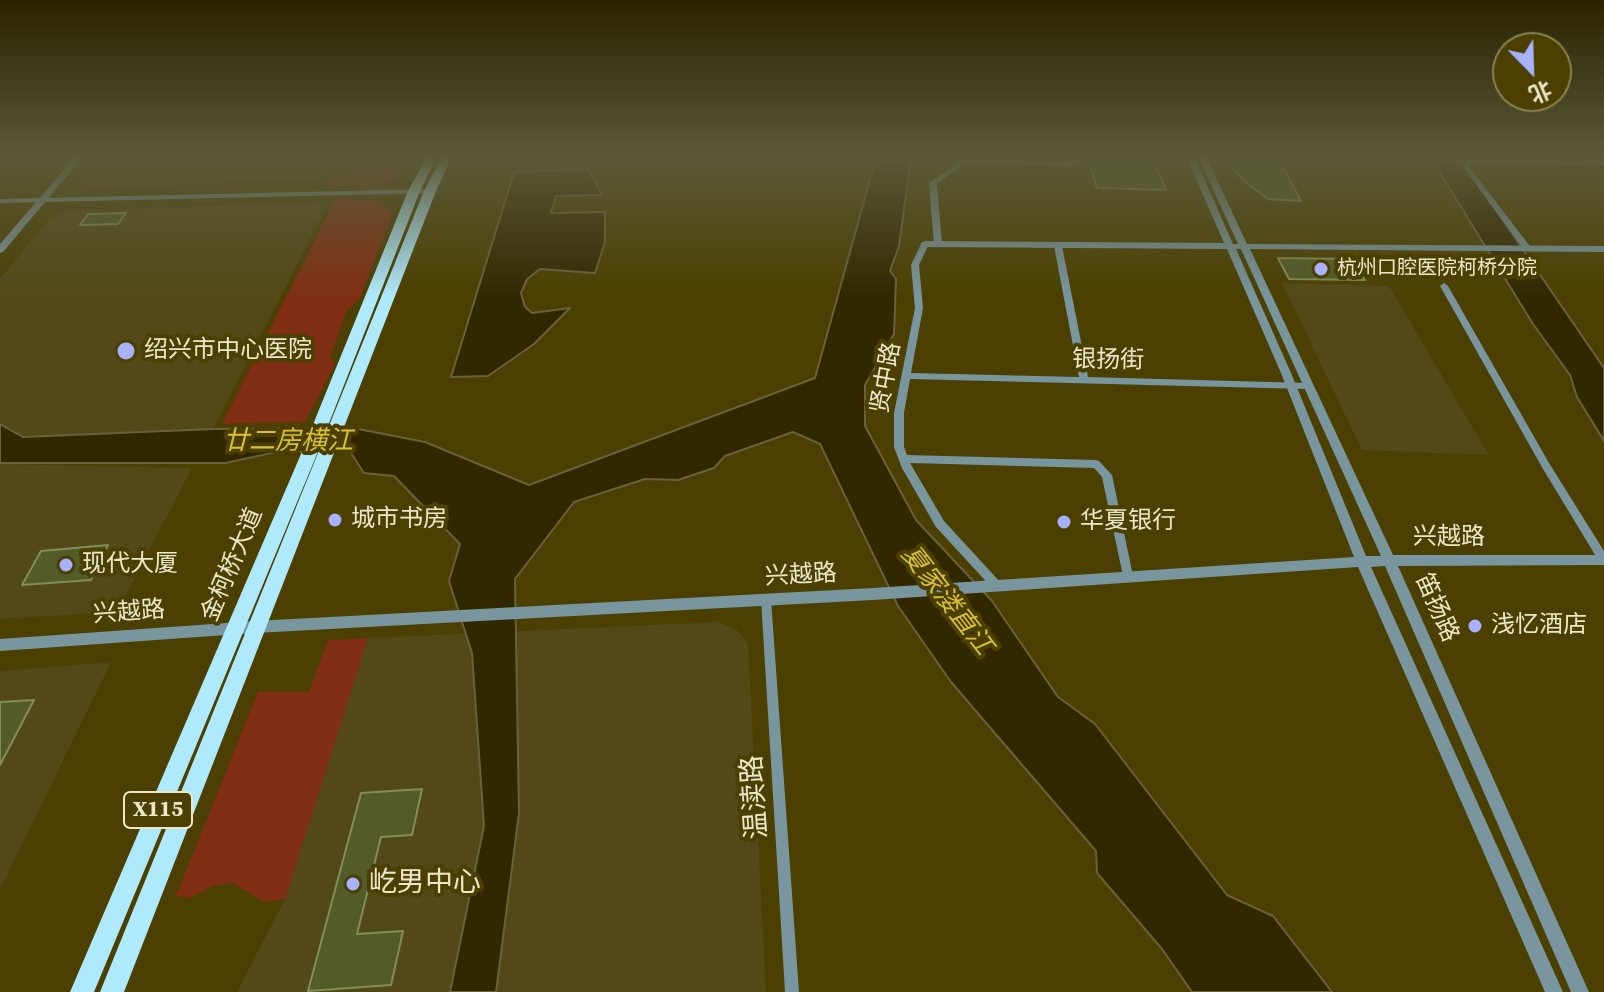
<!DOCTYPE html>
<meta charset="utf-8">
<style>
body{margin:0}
#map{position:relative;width:1604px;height:992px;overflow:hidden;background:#4b4001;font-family:"Source Serif 4","Noto Sans SC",serif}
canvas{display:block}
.north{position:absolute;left:1492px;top:32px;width:80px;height:80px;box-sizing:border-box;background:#4b4001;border:2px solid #8b8251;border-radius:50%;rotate:157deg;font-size:22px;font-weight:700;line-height:32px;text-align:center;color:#ece6ca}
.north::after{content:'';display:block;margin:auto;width:28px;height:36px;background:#a7b1fc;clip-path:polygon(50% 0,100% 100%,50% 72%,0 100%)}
</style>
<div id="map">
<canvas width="1604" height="992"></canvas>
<div class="north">北</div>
</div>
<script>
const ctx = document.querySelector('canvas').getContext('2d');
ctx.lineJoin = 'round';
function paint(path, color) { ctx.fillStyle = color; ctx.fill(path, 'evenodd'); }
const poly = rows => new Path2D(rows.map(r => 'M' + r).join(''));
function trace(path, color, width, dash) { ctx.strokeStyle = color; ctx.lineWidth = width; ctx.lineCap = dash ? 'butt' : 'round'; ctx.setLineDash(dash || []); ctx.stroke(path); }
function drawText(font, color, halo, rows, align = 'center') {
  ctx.font = font + ' "Source Serif 4","Noto Sans SC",serif'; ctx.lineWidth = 8; ctx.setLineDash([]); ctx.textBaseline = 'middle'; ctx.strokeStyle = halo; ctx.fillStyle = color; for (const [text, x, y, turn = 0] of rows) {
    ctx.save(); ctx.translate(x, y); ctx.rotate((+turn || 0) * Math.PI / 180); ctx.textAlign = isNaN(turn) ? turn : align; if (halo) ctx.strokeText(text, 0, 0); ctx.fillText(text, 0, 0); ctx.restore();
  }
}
const built = poly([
 [95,158,335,158,322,179,96,188,83,184,82,175],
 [329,202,213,429,23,437,0,424,0,279,49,219,67,211],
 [1282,283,1389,286,1489,455,1362,450],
 [0,464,192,468,117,612,0,619],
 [718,622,736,629,748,644,766,992,237,992,285,899,368,638],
 [111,662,0,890,0,671]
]);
const green = poly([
 [351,158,409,158,403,176,379,186,325,186,333,177,347,175,353,163],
 [336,198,377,201,388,208,392,215,360,298,347,310,330,357,335,364,305,422,222,424],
 [368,638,285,899,264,902,233,883,212,886,190,898,176,896,258,692,309,692,328,640]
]);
const water = poly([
 [876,158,911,158,899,246,890,271,896,279,894,334,865,385,865,426,916,520,992,601,1058,697,1095,724,1227,895,1273,916,1332,992,1192,992,1162,949,1097,873,1096,851,951,682,898,606,820,444,793,432,725,456,714,468,678,480,645,479,574,502,515,579,519,813,496,992,450,992,484,826,472,653,449,581,460,544,394,476,364,473,349,450,277,452,225,463,0,463,0,424,23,437,213,429,353,428,425,442,529,485,815,378,876,158],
 [1431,158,1460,158,1604,368,1604,441,1577,397,1570,375,1533,324,1431,158],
 [588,169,602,195,556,196,551,213,605,212,605,242,595,273,540,269,527,279,521,293,525,307,532,313,570,308,534,344,488,376,451,377,514,172,588,169]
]);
const stream = poly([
 [336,163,339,158]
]);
const building = poly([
 [1088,158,1153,158,1166,190,1097,188,1088,158],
 [1224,158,1273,158,1286,173,1301,201,1268,199,1244,181,1224,158],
 [126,213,118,224,80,225,88,214,126,213],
 [1278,258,1352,259,1365,280,1289,279,1278,258],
 [108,545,91,580,22,585,41,551,108,545],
 [34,700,0,765,0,702,34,700],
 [422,789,412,835,381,837,357,934,403,931,391,985,308,991,361,793,422,789]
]);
const minor = poly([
 [1075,158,1082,158,1071,166,966,163,937,184,942,244,938,246,934,244,929,183,963,160,1069,162,1075,158],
 [1468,159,1604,161,1604,165,1471,163,1470,168,1532,249,1528,251,1525,251,1464,168,1465,161,1468,159],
 [430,189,434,191,433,193,0,203,0,199,430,189],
 [922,242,925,242,929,244,919,265,923,308,911,373,1079,377,1054,246,1058,244,1062,246,1088,377,1307,383,1311,386,1307,389,910,379,904,413,904,447,907,455,1096,460,1099,461,1112,475,1133,576,1132,579,1128,580,1124,579,1123,576,1102,477,1094,468,910,463,944,521,1001,583,1002,586,1001,589,997,591,993,589,936,527,902,468,894,447,894,413,915,308,911,265,922,242],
 [1444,283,1448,286,1549,463,1604,551,1604,564,1600,563,1543,469,1440,286,1444,283],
 [766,594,770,596,771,599,799,992,785,992,761,599,762,596,766,594]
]);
const tertiary = poly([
 [74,158,82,158,3,252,0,253,0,244,74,158],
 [1187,158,1195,158,1233,244,1238,244,1199,158,1207,158,1247,244,1604,246,1604,252,1250,249,1393,555,1604,555,1604,565,1398,566,1589,992,1571,992,1385,566,1371,567,1563,992,1545,992,1358,567,873,600,255,633,0,651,0,639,255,621,873,588,1354,557,1281,373,1227,249,925,247,920,244,925,241,1224,243,1187,158],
 [1236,249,1241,249,1381,556,1366,556,1291,373,1236,249]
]);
const primary = poly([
 [426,158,436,158,420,191,317,454,94,992,70,992,301,454,408,191,426,158],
 [441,158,451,158,436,191,124,992,100,992,424,191,441,158]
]);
const markers = [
 [1321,269,8,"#a7b1fc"],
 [126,351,10,"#a7b1fc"],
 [335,520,8,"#a7b1fc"],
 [1064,522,8,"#a7b1fc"],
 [66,565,8,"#a7b1fc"],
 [1475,626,8,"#a7b1fc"],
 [353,884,8,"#a7b1fc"]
];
const farPoinames = [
 ["杭州口腔医院柯桥分院",1337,269]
];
const shields = [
 [158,810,68]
];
const shieldNames = [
 ["X115",158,810]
];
const poiNames = [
 ["绍兴市中心医院",144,351],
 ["城市书房",351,520],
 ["华夏银行",1080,522],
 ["现代大厦",82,565],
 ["浅忆酒店",1491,626]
];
const streetNames = [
 ["银扬街",1108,361,1],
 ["贤中路",887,378,-80],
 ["兴越路",1449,538],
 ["金柯桥大道",233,565,-67],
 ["兴越路",801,576,-3],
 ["笛扬路",1436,608,66],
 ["兴越路",129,613,-4]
];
const waterNames = [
 ["廿二房横江",288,442],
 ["夏家溇直江",946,601,52]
];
const nearStreetnames = [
 ["温渎路",756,797,-94]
];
const nearPoinames = [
 ["屹男中心",369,884]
];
paint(built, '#534918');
paint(green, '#802f14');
paint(water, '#312800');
trace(water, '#69613d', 2);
trace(stream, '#69613d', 2);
paint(building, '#535c28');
trace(building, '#828d57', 2);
paint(minor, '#79959e');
paint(tertiary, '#79959e');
paint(primary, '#aeeafc');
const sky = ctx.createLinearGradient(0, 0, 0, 297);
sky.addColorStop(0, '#292301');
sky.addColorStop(0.53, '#5b5938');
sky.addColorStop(1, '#5b593800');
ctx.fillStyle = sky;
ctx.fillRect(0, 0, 1604, 297);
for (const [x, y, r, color] of markers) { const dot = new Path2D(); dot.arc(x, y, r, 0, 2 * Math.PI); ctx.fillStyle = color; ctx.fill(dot); trace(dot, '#4b4001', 3); }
drawText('20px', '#ece6ca', '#4b4001', farPoinames, 'left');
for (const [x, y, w] of shields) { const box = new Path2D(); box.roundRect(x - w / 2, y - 18, w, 36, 6); ctx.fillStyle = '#4b4001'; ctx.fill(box); trace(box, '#ece6ca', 2); }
drawText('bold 22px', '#ece6ca', null, shieldNames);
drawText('24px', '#ece6ca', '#4b4001', poiNames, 'left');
drawText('24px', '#ece6ca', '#4b4001', streetNames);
drawText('italic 26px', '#d8bf3c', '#4b4001', waterNames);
drawText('28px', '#ece6ca', '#4b4001', nearStreetnames);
drawText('28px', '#ece6ca', '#4b4001', nearPoinames, 'left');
</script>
